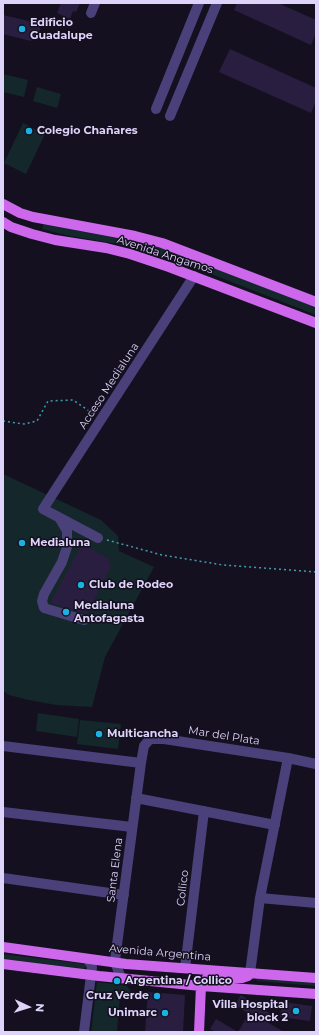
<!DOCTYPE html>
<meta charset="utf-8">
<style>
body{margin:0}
#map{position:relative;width:319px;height:1035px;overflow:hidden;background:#151020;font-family:Montserrat,sans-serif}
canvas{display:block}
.frame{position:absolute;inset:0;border:4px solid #ded4fa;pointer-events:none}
.north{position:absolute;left:8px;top:987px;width:40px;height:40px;-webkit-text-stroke:3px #151020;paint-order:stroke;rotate:94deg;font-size:11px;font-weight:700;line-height:16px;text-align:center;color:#ded4fa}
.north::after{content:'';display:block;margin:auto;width:14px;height:18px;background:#ded4fa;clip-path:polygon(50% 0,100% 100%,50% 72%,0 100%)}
</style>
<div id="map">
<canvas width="319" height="1035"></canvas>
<div class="frame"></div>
<div class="north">N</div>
</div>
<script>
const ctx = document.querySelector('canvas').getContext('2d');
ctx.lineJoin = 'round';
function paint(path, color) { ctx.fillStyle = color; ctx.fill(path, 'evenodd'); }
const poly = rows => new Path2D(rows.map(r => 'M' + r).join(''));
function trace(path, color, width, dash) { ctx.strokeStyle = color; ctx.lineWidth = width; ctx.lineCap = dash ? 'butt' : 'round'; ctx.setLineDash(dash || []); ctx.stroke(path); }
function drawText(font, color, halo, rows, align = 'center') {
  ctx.font = font + ' Montserrat,sans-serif'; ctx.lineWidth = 3; ctx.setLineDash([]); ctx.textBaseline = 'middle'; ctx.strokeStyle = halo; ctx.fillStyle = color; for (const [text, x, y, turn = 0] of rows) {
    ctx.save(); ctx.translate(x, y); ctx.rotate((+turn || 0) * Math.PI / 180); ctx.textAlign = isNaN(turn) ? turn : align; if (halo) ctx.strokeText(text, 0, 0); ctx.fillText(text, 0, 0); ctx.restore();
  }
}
const green = poly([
 [3,74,28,80,24,97,3,92],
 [37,87,61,94,57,108,33,101],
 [23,123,45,134,26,174,4,163],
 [44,222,158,245,316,305,316,315,178,261,130,246,70,236,42,229],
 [3,474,101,520,118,536,119,551,154,567,105,657,92,707,56,705,29,700,9,695,3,691],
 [38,713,79,719,77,737,36,731],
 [80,720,121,724,118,749,77,744],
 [3,954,86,964,85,969,3,959],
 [256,978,316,981,316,986,257,981],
 [97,982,123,985,127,986,130,990,130,996,126,998,120,998,117,1031,121,1032,91,1032]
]);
const building = poly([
 [61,3,80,3,76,12,73,11,70,19,57,13],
 [237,3,278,3,316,20,316,33,311,45,234,10],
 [3,15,41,24,38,39,32,38,31,41,3,34],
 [230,49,316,88,316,101,311,113,219,72],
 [82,544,108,558,111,567,87,614,50,603],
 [148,992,185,995,183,1032,145,1032],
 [241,995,274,1016,252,1013,284,1032,216,1032,210,1029,216,1019,238,1032,250,1012,246,1012,235,1005],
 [282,1002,312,1006,310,1021,280,1017]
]);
const path = poly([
 [3,421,24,424,37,421,48,401,73,400,95,415],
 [107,540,162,555,223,565,316,572]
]);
const minor = poly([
 [91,13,95,3],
 [156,109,199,3],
 [170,116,217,3],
 [60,519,67,531,67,547,62,562,44,594,42,601,44,608,84,620],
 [98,538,43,509,194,276],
 [3,746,141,763],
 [136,798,275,825],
 [3,812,132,827],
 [3,878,124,895],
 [260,898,316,903],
 [185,968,204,811],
 [250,973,260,898,288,758],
 [121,978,115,962,116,952,141,763,144,746,149,740,153,739,164,739,288,758,316,764],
 [84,1032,92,967,88,959]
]);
const major = poly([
 [3,204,20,213,33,217,135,236,162,243,316,302],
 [3,222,11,227,32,234,55,240,106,248,130,254,169,267,316,323],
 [3,947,126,964,316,978],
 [3,964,99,976,201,986,316,994],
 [199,1032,201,986,203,982,206,979,242,978,248,976]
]);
const markers = [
 [22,29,4,"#1ab2e0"],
 [29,131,4,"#1ab2e0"],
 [22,543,4,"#1ab2e0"],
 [81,585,4,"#1ab2e0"],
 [66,612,4,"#1ab2e0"],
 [99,734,4,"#1ab2e0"],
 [117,981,4,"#1ab2e0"],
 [157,996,4,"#1ab2e0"],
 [296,1011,4,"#1ab2e0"],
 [165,1013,4,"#1ab2e0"]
];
const poiNames = [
 ["Edificio",30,23],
 ["Guadalupe",30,36],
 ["Colegio Chañares",37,131],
 ["Medialuna",30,543],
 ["Club de Rodeo",89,585],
 ["Medialuna",74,606],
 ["Antofagasta",74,619],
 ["Multicancha",107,734],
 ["Argentina / Collico",125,981],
 ["Cruz Verde",149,996,"right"],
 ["Villa Hospital",288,1005,"right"],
 ["block 2",288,1018,"right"],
 ["Unimarc",157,1013,"right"]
];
const streetNames = [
 ["Avenida Angamos",165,255,18],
 ["Acceso Medialuna",109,386,-57],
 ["Mar del Plata",224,736,9],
 ["Santa Elena",115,870,-83],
 ["Collico",183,888,-83],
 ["Avenida Argentina",160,953,5]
];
paint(green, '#14272a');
paint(building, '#291e3f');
trace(path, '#3c9ea6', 1.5, [2, 3]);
trace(minor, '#4a407a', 10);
trace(major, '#cd68ed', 10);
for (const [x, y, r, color] of markers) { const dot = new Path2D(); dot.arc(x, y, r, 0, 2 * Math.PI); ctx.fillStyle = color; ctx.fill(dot); trace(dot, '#151020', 1.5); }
drawText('bold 11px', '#ded4fa', '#151020', poiNames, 'left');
drawText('11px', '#ded4fa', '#151020', streetNames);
</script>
